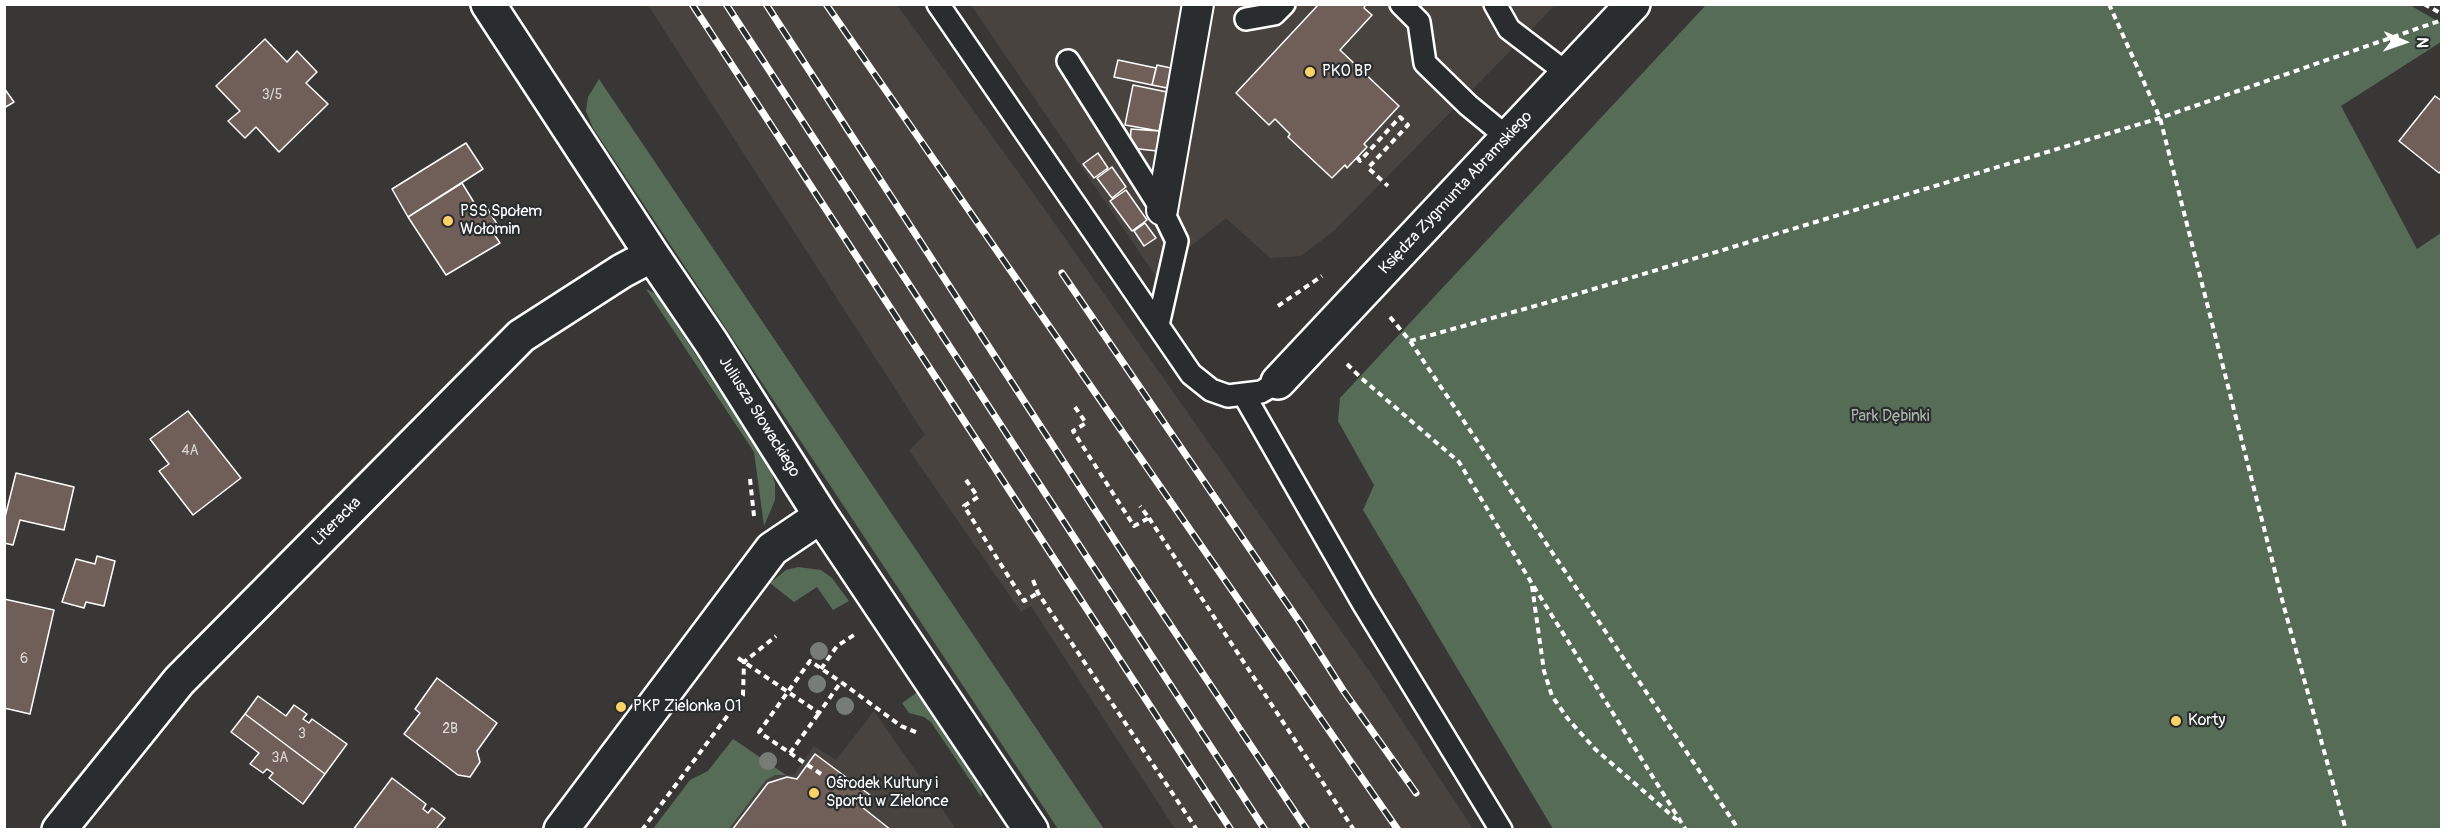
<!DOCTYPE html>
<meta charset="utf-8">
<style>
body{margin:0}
#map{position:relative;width:2446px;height:834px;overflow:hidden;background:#383736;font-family:Pangolin,sans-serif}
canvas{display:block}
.frame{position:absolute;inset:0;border:6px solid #fff;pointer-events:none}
.north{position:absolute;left:2374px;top:12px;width:60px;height:60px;-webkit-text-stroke:4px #2a2d2e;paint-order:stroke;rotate:92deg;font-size:16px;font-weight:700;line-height:24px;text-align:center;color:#fff}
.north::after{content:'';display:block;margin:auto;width:21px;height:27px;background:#fff;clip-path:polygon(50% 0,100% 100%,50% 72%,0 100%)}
</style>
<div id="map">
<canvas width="2446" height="834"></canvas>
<div class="frame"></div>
<div class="north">N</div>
</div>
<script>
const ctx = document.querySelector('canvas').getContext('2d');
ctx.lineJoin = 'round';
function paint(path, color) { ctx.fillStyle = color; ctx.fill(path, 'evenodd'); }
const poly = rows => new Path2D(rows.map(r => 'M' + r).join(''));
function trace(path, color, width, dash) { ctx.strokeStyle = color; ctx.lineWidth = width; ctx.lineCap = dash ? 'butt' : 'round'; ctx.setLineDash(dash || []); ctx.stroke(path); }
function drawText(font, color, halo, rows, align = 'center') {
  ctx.font = font + ' Pangolin,sans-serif'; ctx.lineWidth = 4.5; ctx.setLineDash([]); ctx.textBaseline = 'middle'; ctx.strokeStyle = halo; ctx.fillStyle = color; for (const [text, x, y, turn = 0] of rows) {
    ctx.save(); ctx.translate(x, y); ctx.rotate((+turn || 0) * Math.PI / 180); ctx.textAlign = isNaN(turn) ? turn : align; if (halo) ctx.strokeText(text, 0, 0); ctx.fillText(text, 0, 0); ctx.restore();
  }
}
const built = poly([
 [648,5,897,5,1036,197,1372,675,1473,829,1175,829,1031,606,1021,612,909,450,925,435],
 [971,5,1555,5,1335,230,1301,256,1270,258,1226,218,1155,275],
 [874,711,956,829,653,830,690,780,708,771,733,739,786,775,794,774,814,746,836,760]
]);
const green = poly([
 [1706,5,2408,4,2441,23,2441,42,2341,106,2417,249,2441,233,2441,829,1553,829,1363,510,1374,485,1338,421,1340,398],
 [599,79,1104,829,1058,829,593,128,586,111,588,97],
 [646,289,656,294,770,469,775,483,775,500,764,526,754,452],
 [798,567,821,570,832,578,849,601,833,610,817,587,794,602,770,583,786,570],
 [919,691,980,785,982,798,931,722,924,717,909,713,902,703],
 [733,739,786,775,775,775,766,780,729,829,653,829,690,780,708,771]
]);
const building = poly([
 [1319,4,1366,4,1364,8,1372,15,1340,50,1399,106,1364,144,1367,147,1347,168,1345,165,1332,178,1288,137,1290,134,1275,119,1269,125,1236,93,1319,4],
 [265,39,287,62,297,51,317,72,306,83,328,104,279,152,256,127,245,138,228,121,240,111,216,86,265,39],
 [1118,60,1156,68,1152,85,1114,77,1118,60],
 [1157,65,1171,68,1167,88,1152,85,1157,65],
 [1133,85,1167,92,1159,131,1125,125,1133,85],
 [4,88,14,102,4,108,4,88],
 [2435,96,2442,101,2442,170,2439,173,2399,141,2435,96],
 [1131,129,1159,131,1157,151,1130,148,1131,129],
 [466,143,483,169,408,217,392,189,466,143],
 [1098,153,1108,168,1094,178,1083,164,1098,153],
 [1112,167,1126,187,1112,198,1097,178,1112,167],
 [462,183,478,209,485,205,497,224,490,228,500,243,446,275,408,217,462,183],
 [1126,190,1147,220,1132,231,1110,201,1126,190],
 [1145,223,1156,238,1144,246,1134,231,1145,223],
 [188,411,241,478,193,515,159,471,169,464,150,439,188,411],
 [16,473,74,487,64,530,20,520,13,545,4,543,4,521,16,473],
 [97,556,115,561,104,606,86,602,84,608,62,602,76,559,95,564,97,556],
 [4,599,54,610,30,714,4,708,4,599],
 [437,678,497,723,477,751,480,762,470,777,458,775,404,734,420,713,415,709,437,678],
 [258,696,286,716,294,705,307,714,303,719,309,723,312,719,347,744,325,774,245,714,258,696],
 [245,714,325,774,303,804,269,778,273,773,267,769,263,773,250,764,259,753,231,732,245,714],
 [815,754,870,795,862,807,891,830,732,830,768,783,787,777,797,779,815,754],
 [392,778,426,804,423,809,428,813,432,808,445,818,437,828,439,830,353,830,392,778]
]);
const path = poly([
 [2109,4,2160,118,2284,607,2346,830],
 [2424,4,2442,14],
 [1357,157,1360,161,1400,117,1408,125,1368,168,1388,186],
 [1278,306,1322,276],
 [1390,317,1410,341,1739,830],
 [1410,341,1567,297,2160,118,2442,20],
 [1347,364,1360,377,1459,462,1531,582,1686,830],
 [1075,407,1086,423,1073,431,1134,526,1149,518,1140,506],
 [750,479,754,516],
 [966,480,978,497,964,506,1024,601,1038,593],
 [1149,518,1354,830],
 [1033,580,1038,593,1197,830],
 [1532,586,1544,671,1552,696,1568,719,1595,749,1677,820],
 [738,658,819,713,841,682,901,726,918,733],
 [821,669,837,646,854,635,853,633],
 [790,753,819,713],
 [821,774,759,732,810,661,841,682],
 [642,830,743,695,744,662,776,636]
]);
const service = poly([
 [938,4,1191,374,1211,390,1228,396,1261,392,1278,382],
 [1401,4,1419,22,1425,63,1468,105,1508,138],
 [1495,4,1509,29,1568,74],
 [1246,19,1274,14,1284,4],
 [1068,61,1162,210,1177,241,1158,325],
 [1244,395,1363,603,1501,830]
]);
const pedestrian = poly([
 [1162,210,1198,4]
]);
const minor = poly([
 [488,4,652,255,711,342,821,516,1031,830],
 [1278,382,1633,4],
 [59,830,179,681,521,336,622,271,652,255],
 [561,830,772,549,821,516]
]);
const rail = poly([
 [692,4,1231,830],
 [726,4,1265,830],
 [766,4,1139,578,1307,830],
 [826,4,1398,830],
 [1062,273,1301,624,1343,690,1416,793]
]);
const trees = [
 [819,651],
 [817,684],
 [845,706],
 [768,761]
];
const markers = [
 [1310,72,6,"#ffd166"],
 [448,221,6,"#ffd166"],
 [621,707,6,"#ffd166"],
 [2176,721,6,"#ffd166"],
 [814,793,6,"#ffd166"]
];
const numberNames = [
 ["3/5",272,95],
 ["4A",190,451],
 ["6",24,659],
 ["2B",450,729],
 ["3",302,734],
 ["3A",280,758]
];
const poiNames = [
 ["PKO BP",1322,72],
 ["PSS Społem",460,212],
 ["Wołomin",460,230],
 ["PKP Zielonka 01",633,707],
 ["Korty",2188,721],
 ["Ośrodek Kultury i",826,784],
 ["Sportu w Zielonce",826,802]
];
const streetNames = [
 ["Księdza Zygmunta Abramskiego",1456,193,-47],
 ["Juliusza Słowackiego",759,417,58],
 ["Literacka",337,522,-45]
];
const parkNames = [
 ["Park Dębinki",1890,417]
];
paint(built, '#494340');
paint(green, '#576c57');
paint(building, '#705f58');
trace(building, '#fff', 1.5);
trace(service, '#fff', 26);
trace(pedestrian, '#fff', 34);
trace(minor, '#fff', 38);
trace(path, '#fff', 4, [6, 4.5]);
trace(service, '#2a2d2e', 21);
trace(pedestrian, '#2a2d2e', 30);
trace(minor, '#2a2d2e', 33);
trace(rail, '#fff', 7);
trace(rail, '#2a2d2e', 4.5, [14]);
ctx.fillStyle = '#777d76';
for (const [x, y] of trees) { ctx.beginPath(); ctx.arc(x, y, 9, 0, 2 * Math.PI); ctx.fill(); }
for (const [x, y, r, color] of markers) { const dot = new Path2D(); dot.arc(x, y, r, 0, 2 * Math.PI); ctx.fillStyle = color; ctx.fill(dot); trace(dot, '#2a2d2e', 2); }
drawText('14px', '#dbd7d5', null, numberNames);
drawText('16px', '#fff', '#2a2d2e', poiNames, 'left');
drawText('16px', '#fff', '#2a2d2e', streetNames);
drawText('16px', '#abb6ab', '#2a2d2e', parkNames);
</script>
